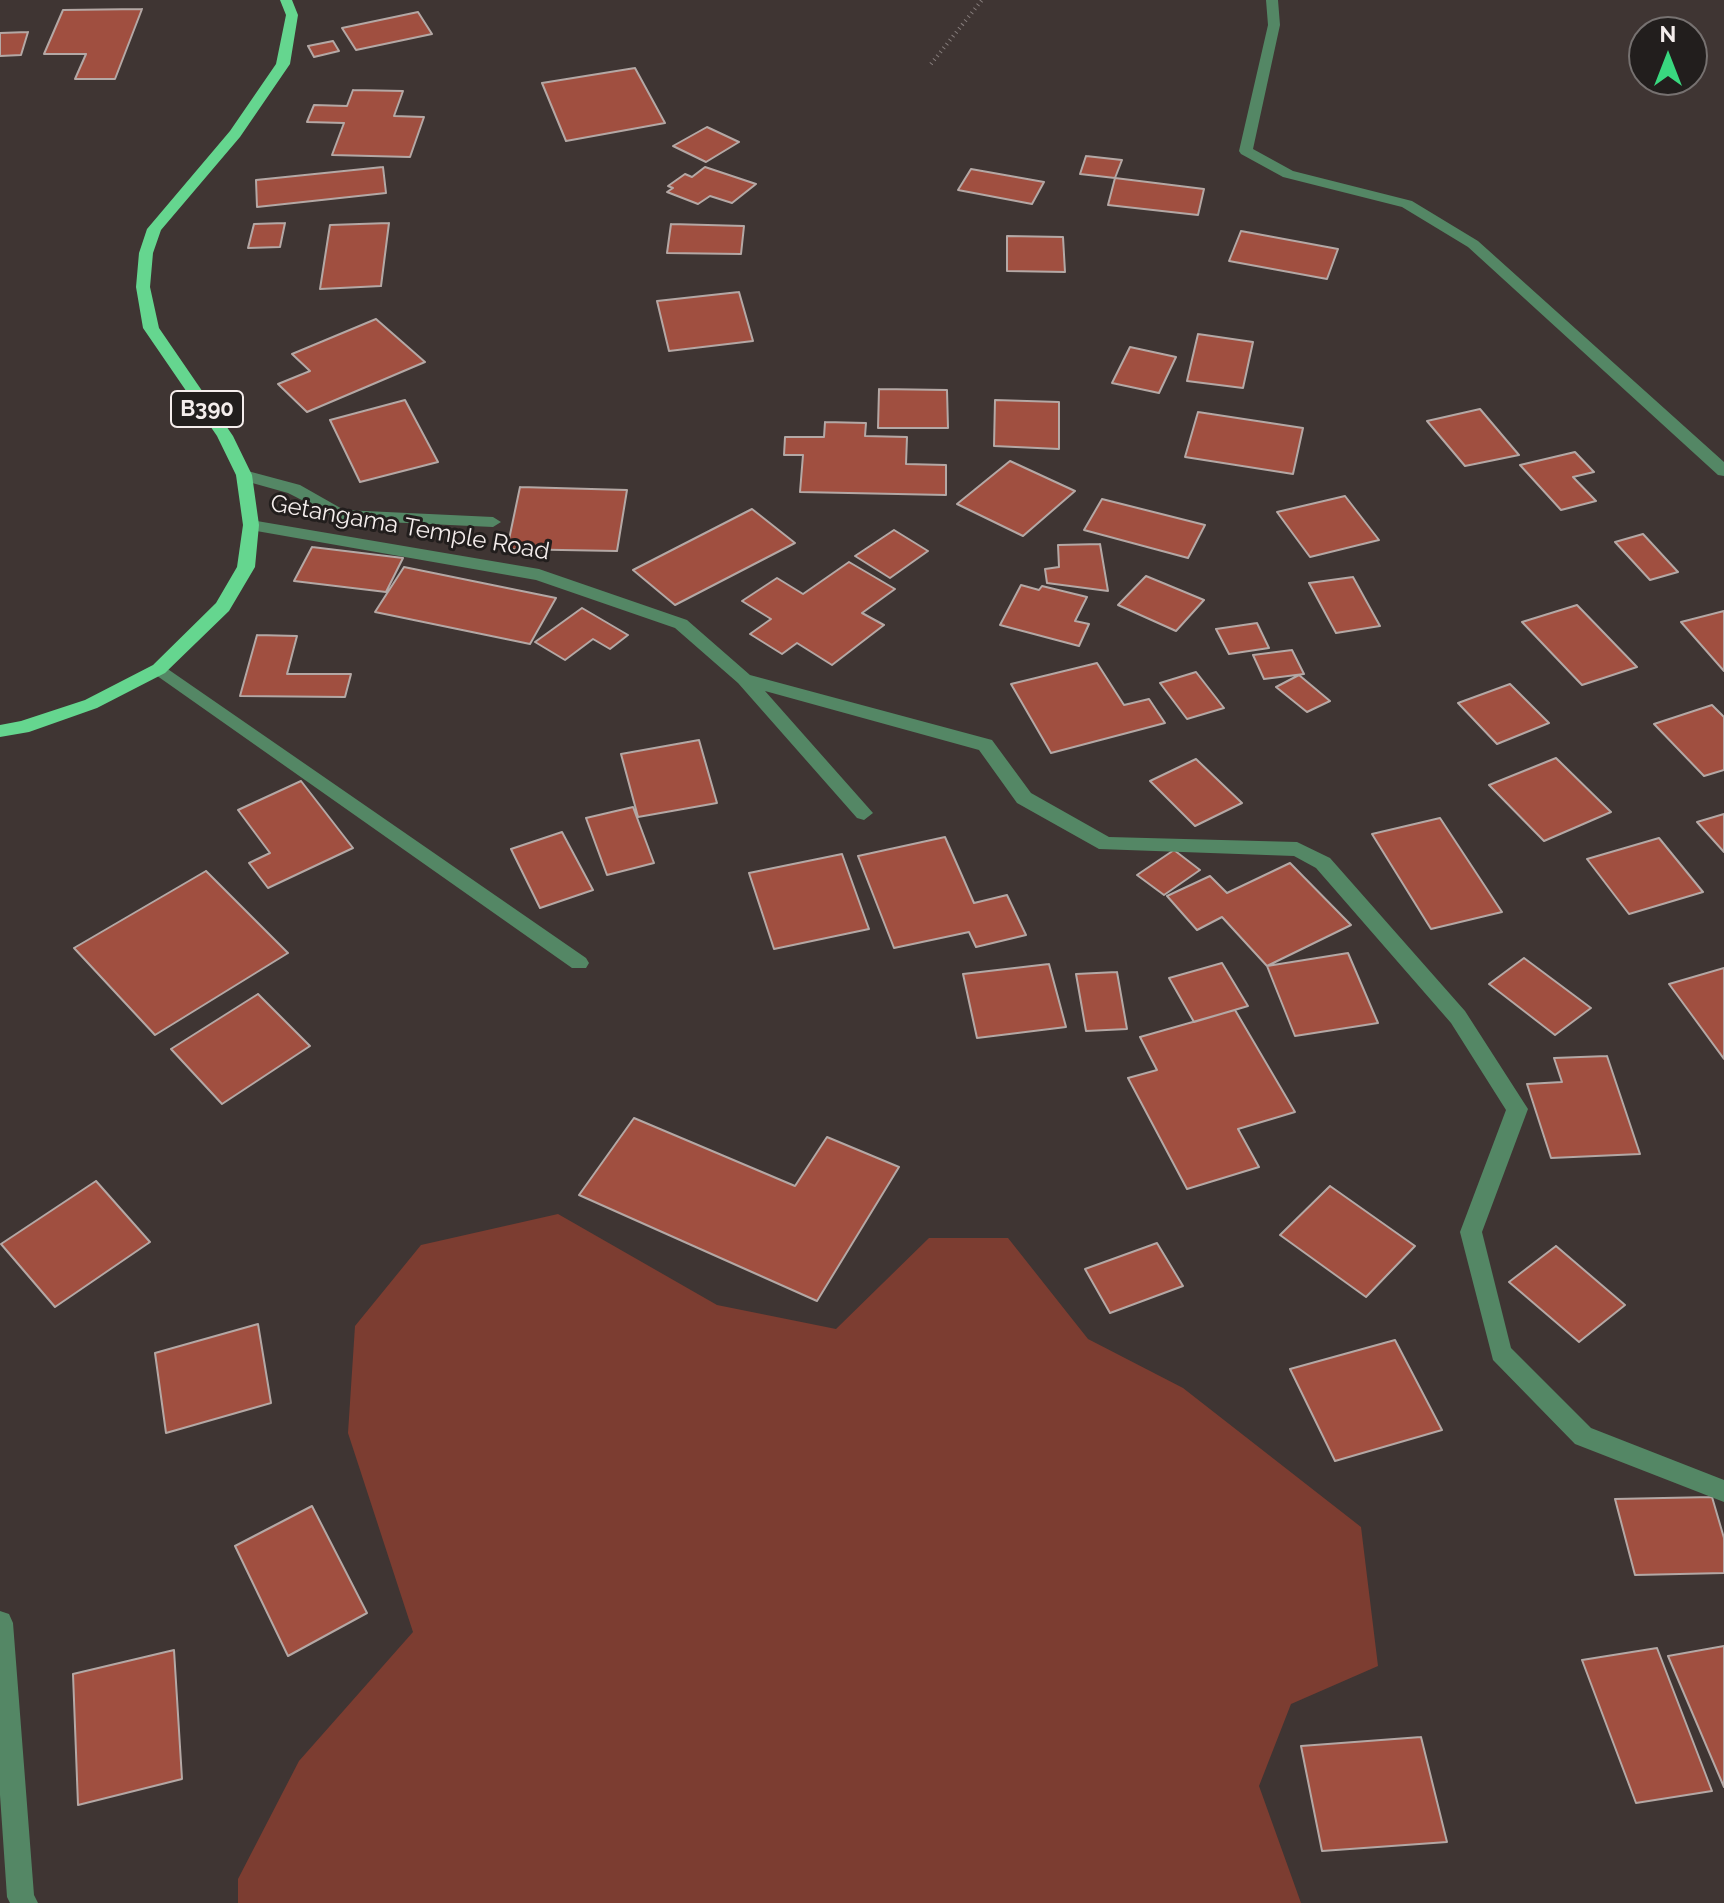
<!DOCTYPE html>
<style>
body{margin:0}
#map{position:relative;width:1724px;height:1903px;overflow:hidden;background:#3f3533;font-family:Raleway,sans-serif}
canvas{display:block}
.north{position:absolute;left:1628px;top:16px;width:80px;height:80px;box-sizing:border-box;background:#221e1d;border:2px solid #767170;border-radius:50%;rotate:0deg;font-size:22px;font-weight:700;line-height:32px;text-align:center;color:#f4edec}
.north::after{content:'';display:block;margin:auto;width:28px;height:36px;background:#39d87f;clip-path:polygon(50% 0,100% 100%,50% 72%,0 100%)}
</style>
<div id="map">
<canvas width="1724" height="1903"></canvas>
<div class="north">N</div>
</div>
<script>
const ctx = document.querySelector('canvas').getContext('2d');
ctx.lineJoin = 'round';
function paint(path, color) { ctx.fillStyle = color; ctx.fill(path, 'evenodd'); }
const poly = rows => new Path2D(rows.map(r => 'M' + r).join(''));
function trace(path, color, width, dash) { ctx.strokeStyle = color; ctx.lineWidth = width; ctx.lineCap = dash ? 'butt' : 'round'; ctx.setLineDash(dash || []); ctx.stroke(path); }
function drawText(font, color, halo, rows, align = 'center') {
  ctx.font = font + ' Raleway,sans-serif'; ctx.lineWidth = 6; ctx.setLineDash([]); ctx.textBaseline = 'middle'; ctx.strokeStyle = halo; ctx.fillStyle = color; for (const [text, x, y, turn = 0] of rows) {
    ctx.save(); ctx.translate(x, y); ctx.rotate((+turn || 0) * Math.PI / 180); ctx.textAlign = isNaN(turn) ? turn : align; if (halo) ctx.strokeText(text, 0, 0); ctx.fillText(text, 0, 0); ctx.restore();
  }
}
const green = poly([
 [558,1214,717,1305,836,1329,929,1238,1008,1238,1088,1339,1183,1388,1361,1527,1378,1666,1291,1704,1259,1786,1301,1903,238,1903,238,1879,299,1761,413,1632,348,1433,355,1326,421,1245]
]);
const building = poly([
 [142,9,115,79,75,79,86,54,44,54,63,10,142,9],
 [418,12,432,34,356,50,342,28,418,12],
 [28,32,21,55,0,56,0,33,28,32],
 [333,41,339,51,314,57,308,46,333,41],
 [635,68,665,123,566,141,542,83,635,68],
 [353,90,403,91,394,116,424,117,410,157,332,155,344,123,307,122,314,105,347,106,353,90],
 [707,127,739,142,706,162,673,146,707,127],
 [1086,156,1122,160,1115,178,1080,174,1086,156],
 [383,167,386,193,257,207,256,180,383,167],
 [705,167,756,184,732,203,710,196,698,204,667,192,673,188,668,186,685,174,692,177,705,167],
 [971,169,1044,182,1032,204,958,190,971,169],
 [1115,178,1204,189,1198,215,1108,205,1115,178],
 [285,223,280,247,248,248,254,224,285,223],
 [389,223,381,286,320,289,330,225,389,223],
 [671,224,744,226,741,254,667,253,671,224],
 [1241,231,1338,249,1327,279,1229,261,1241,231],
 [1007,236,1063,237,1065,272,1007,271,1007,236],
 [739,292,753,341,669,351,657,301,739,292],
 [376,319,425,362,307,412,278,384,310,371,292,354,376,319],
 [1198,334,1253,342,1243,388,1187,381,1198,334],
 [1130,347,1176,357,1159,393,1112,383,1130,347],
 [879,389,947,390,948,428,878,428,879,389],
 [405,400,438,462,360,482,330,420,405,400],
 [995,400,1059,402,1059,449,994,446,995,400],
 [1480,409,1519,455,1465,466,1427,421,1480,409],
 [1198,412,1303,428,1293,474,1185,457,1198,412],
 [825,422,866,423,865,436,907,437,906,464,946,465,946,495,800,492,803,455,784,455,785,437,824,437,825,422],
 [1575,452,1594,472,1573,477,1596,501,1561,510,1520,465,1575,452],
 [1010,461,1075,491,1023,536,957,504,1010,461],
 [520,487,627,490,617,551,507,549,520,487],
 [1345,496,1379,540,1310,557,1277,512,1345,496],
 [1102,499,1205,525,1188,558,1084,530,1102,499],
 [752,509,795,543,675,605,633,570,752,509],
 [894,530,928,551,890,578,855,556,894,530],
 [1643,534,1678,572,1650,580,1615,542,1643,534],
 [1100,544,1108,591,1047,583,1045,569,1059,567,1058,545,1100,544],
 [312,547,403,558,386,592,294,581,312,547],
 [849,562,895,589,862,613,884,625,832,665,797,643,782,654,750,634,771,619,742,601,777,578,803,594,849,562],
 [404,567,556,598,530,644,375,612,404,567],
 [1146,576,1204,600,1176,631,1118,605,1146,576],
 [1353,577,1380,626,1336,633,1309,583,1353,577],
 [1021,585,1039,590,1042,586,1087,597,1075,621,1089,624,1079,646,1000,625,1021,585],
 [1577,605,1637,667,1582,685,1522,622,1577,605],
 [582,608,628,635,610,649,593,639,565,660,535,642,582,608],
 [1724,611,1724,671,1681,622,1724,611],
 [1257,623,1269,648,1229,654,1216,629,1257,623],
 [257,635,297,636,287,674,351,674,345,697,240,696,257,635],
 [1292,650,1304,674,1264,679,1253,655,1292,650],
 [1097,663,1124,705,1149,699,1165,723,1051,753,1011,684,1097,663],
 [1196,672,1224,708,1187,719,1160,683,1196,672],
 [1299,675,1330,701,1307,712,1276,687,1299,675],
 [1510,684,1549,723,1497,744,1458,703,1510,684],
 [1712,705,1724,717,1724,770,1704,776,1654,724,1712,705],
 [699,740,717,803,638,817,621,754,699,740],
 [1556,758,1611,812,1544,841,1489,785,1556,758],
 [1196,759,1242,803,1195,826,1150,781,1196,759],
 [301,781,353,848,268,888,249,863,270,853,238,810,301,781],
 [633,807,654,863,607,875,586,818,633,807],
 [1724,814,1724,852,1697,822,1724,814],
 [1440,818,1502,912,1431,929,1372,834,1440,818],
 [562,832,593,890,540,908,511,849,562,832],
 [945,837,974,903,1007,895,1026,935,976,947,969,932,894,948,858,856,945,837],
 [1659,838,1703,892,1629,914,1587,859,1659,838],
 [1174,850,1200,870,1164,895,1137,875,1174,850],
 [842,854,869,929,774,949,749,873,842,854],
 [1290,863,1351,925,1267,966,1222,917,1197,930,1167,896,1210,876,1227,893,1290,863],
 [206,871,288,953,155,1035,74,948,206,871],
 [1348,953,1378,1023,1295,1036,1267,966,1348,953],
 [1524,958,1591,1008,1555,1035,1489,984,1524,958],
 [1222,963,1248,1006,1194,1022,1169,978,1222,963],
 [1049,964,1066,1027,977,1038,963,974,1049,964],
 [1724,968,1724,1059,1669,984,1724,968],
 [1117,972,1127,1029,1086,1031,1076,974,1117,972],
 [258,994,310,1046,222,1104,171,1049,258,994],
 [1235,1010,1295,1112,1238,1129,1259,1167,1187,1189,1128,1078,1157,1070,1140,1037,1235,1010],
 [1607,1056,1640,1154,1551,1158,1527,1084,1562,1082,1554,1058,1607,1056],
 [634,1118,795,1186,827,1137,899,1167,817,1301,579,1195,634,1118],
 [96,1181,150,1242,55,1307,1,1244,96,1181],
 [1330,1186,1415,1246,1366,1297,1280,1235,1330,1186],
 [1157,1243,1183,1286,1110,1313,1085,1269,1157,1243],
 [1556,1246,1625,1305,1579,1342,1509,1282,1556,1246],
 [258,1324,271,1403,166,1433,155,1353,258,1324],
 [1395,1340,1442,1430,1335,1461,1290,1369,1395,1340],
 [1712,1497,1724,1538,1724,1573,1635,1575,1615,1499,1712,1497],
 [312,1506,367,1613,288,1656,235,1546,312,1506],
 [1724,1646,1724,1787,1668,1656,1724,1646],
 [1657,1648,1712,1791,1636,1803,1582,1660,1657,1648],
 [174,1650,182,1779,78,1805,73,1674,174,1650],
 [1421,1737,1447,1842,1322,1851,1301,1746,1421,1737]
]);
const path = poly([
 [931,64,982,0]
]);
const minor = poly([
 [1266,0,1278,0,1280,25,1253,149,1293,171,1412,201,1478,241,1724,462,1724,476,1718,475,1468,247,1402,207,1283,177,1241,154,1239,151,1268,25,1266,0],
 [244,470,300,485,344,510,493,517,501,522,493,527,341,520,288,493,238,479,236,475,244,470],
 [251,520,539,569,687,620,750,675,992,740,1031,793,1109,837,1297,842,1330,858,1465,1011,1528,1109,1482,1232,1511,1348,1591,1428,1724,1480,1724,1502,1575,1444,1493,1360,1460,1232,1506,1110,1451,1023,1316,868,1294,856,1099,849,1017,803,979,750,765,691,873,813,864,820,857,818,738,683,675,628,536,580,245,529,243,525,251,520],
 [159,663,586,958,589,963,586,968,572,968,153,673,150,669,159,663],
 [0,1611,9,1614,13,1623,34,1895,38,1903,10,1903,7,1897,0,1795,0,1611]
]);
const major = poly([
 [280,0,292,0,298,15,290,64,240,137,161,230,153,253,150,287,159,328,233,436,252,475,259,525,255,567,229,611,165,673,97,708,29,732,0,737,0,725,21,721,85,700,153,665,216,603,237,567,243,525,236,475,217,436,143,328,136,287,139,253,147,229,230,131,276,64,286,15,280,0]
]);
const shields = [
 [207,409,72]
];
const shieldNames = [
 ["B390",207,409]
];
const streetNames = [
 ["Getangama Temple Road",410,528,10]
];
paint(green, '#7c3d31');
paint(building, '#a04f40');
trace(building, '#b4a8a5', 2);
trace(path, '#867d7c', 4, [1, 4]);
paint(minor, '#548765');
paint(major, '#65d68f');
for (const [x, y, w] of shields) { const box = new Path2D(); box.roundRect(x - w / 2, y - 18, w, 36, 6); ctx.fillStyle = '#221e1d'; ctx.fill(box); trace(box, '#f4edec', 2); }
drawText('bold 22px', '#f4edec', null, shieldNames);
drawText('24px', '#f4edec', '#221e1d', streetNames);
</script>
